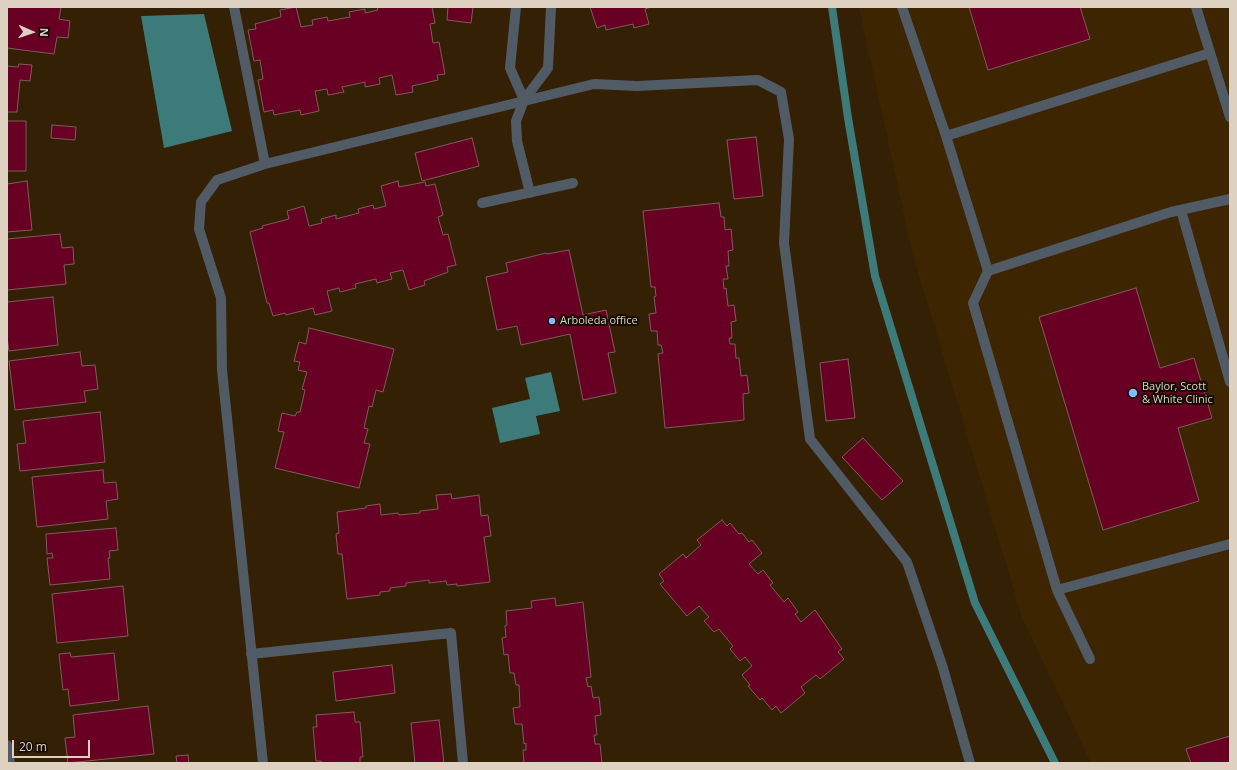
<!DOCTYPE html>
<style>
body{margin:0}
#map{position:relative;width:1237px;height:770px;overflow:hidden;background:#342005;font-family:"Open Sans",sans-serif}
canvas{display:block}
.frame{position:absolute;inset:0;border:8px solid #ded1c2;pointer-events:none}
.north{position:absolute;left:12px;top:12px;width:40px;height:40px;-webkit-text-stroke:3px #150c03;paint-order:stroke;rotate:92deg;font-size:11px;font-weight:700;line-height:16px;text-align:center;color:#ded1c2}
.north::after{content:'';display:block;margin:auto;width:14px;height:18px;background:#ded1c2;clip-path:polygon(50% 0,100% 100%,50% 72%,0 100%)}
.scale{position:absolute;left:12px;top:740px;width:78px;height:18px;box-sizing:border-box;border:2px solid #ded1c2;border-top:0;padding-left:5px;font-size:12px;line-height:14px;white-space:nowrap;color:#ded1c2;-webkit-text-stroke:3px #150c03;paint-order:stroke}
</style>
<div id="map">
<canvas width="1237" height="770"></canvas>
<div class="frame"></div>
<div class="north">N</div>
<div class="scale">20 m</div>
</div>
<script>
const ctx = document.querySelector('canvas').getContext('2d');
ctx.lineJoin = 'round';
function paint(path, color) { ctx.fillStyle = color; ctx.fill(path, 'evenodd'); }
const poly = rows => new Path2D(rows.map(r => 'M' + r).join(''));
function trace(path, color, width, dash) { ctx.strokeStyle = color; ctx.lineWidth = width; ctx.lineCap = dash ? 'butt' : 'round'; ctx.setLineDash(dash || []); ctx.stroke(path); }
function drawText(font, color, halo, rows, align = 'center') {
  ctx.font = font + ' "Open Sans",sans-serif'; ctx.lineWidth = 4; ctx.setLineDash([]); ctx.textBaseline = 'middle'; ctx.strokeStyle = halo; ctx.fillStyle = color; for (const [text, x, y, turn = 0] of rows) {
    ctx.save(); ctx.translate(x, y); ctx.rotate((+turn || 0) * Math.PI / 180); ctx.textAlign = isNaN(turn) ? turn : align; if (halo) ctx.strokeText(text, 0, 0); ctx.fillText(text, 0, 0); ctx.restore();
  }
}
const built = poly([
 [859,7,1230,7,1230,763,1091,763,1022,617,913,255]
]);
const water = poly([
 [204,14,232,131,164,148,141,16],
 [551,372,560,411,536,416,540,434,500,443,492,408,530,399,525,378]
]);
const stream = poly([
 [832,7,848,118,875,276,975,603,1055,763]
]);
const building = poly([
 [7,7,61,7,59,19,70,21,68,38,57,37,54,54,7,48,7,7],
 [296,7,301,27,313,25,312,20,327,17,328,21,350,17,349,12,365,9,365,13,378,10,377,7,432,7,435,23,430,24,433,43,439,42,445,74,437,75,438,80,412,86,413,92,396,95,392,75,379,78,380,84,365,87,365,82,342,87,344,92,328,95,327,89,315,91,319,111,301,115,300,110,274,115,273,110,264,112,258,80,263,79,260,60,254,61,248,30,256,29,255,24,281,17,280,10,296,7],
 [448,7,473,7,471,23,447,20,448,7],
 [590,7,651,7,645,9,649,24,634,28,633,24,606,30,605,25,597,28,590,7],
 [969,7,1080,7,1090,39,988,70,969,7],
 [19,64,32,65,30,81,20,80,17,112,7,112,7,66,18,67,19,64],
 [7,121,26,121,26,171,7,171,7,121],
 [52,125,76,127,75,140,51,138,52,125],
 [756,137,763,196,734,199,727,140,756,137],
 [472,138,479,166,422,181,415,153,472,138],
 [27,181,32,230,7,232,7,184,27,181],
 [398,181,399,187,425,182,426,186,435,184,443,215,438,217,443,235,448,234,456,265,447,267,448,272,424,281,425,285,409,290,403,270,390,273,392,279,377,283,376,279,355,284,356,288,340,292,339,288,327,291,332,311,315,315,313,308,286,315,285,313,273,316,269,303,267,303,250,232,263,228,262,226,289,219,287,211,304,206,309,226,322,223,321,219,336,215,336,219,359,213,358,209,373,205,374,209,386,206,381,186,398,181],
 [719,203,721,217,724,217,725,230,731,229,733,250,728,251,729,266,726,266,728,279,723,279,724,289,726,288,728,306,734,305,736,321,731,322,732,338,729,338,730,344,735,344,736,358,739,358,741,376,747,375,749,393,743,394,744,420,665,428,658,354,663,353,661,345,658,345,657,331,651,331,649,314,656,313,654,297,656,296,655,287,651,287,643,211,719,203],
 [60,234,62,248,73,247,74,264,64,265,66,284,7,290,7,239,60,234],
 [569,250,583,315,606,310,615,352,608,353,616,393,583,400,570,334,521,345,517,326,497,330,486,277,508,272,506,263,546,253,547,254,569,250],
 [1136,288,1160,368,1194,358,1212,418,1178,428,1199,501,1103,530,1039,317,1136,288],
 [53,297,58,345,9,351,7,337,7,298,8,302,53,297],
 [309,328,394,349,383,392,376,390,372,407,369,406,364,428,368,429,364,443,370,444,359,488,275,468,284,432,278,431,282,413,295,416,297,412,300,412,305,390,302,389,307,372,298,370,300,362,294,361,299,342,306,344,309,328],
 [80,352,82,366,95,365,98,389,84,391,86,402,15,410,9,361,80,352],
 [848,359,855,418,826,421,820,363,848,359],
 [100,412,105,462,20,471,17,444,26,443,23,421,100,412],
 [863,438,903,481,882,500,842,457,863,438],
 [103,470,104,483,116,482,118,499,106,501,108,519,37,527,32,477,103,470],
 [451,494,452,499,479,495,481,516,488,515,491,536,484,537,490,582,457,586,457,584,447,585,446,581,429,583,429,580,406,583,406,586,390,588,390,591,380,592,380,595,347,599,342,554,338,554,336,534,339,533,337,512,366,508,366,506,380,504,381,515,398,513,399,515,420,513,420,511,438,509,436,495,451,494],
 [722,520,727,526,730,523,739,534,742,533,749,542,752,540,762,553,749,564,758,574,763,570,773,583,770,585,784,602,788,598,798,612,795,614,801,622,815,610,842,649,838,652,844,659,820,679,816,675,801,687,805,693,781,713,776,706,772,710,762,698,760,700,748,686,750,685,742,675,752,666,745,657,740,661,730,649,733,646,719,629,714,632,704,621,709,617,699,606,687,616,660,584,664,581,659,574,683,554,686,558,701,545,697,540,722,520],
 [116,528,118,550,109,551,110,558,108,558,110,579,50,585,47,558,53,558,52,553,47,554,46,534,116,528],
 [123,586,128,636,57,643,52,594,123,586],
 [555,598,556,606,583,602,591,677,586,678,588,687,591,686,593,698,599,697,601,715,595,716,597,735,594,735,595,744,600,744,602,763,524,763,523,750,526,750,526,743,524,744,522,724,515,724,513,708,520,707,519,685,516,685,514,673,510,673,508,654,504,655,502,638,506,637,505,626,507,625,506,611,532,608,531,601,555,598],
 [70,653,71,657,114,653,119,700,70,706,68,689,63,690,59,654,70,653],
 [392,665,395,693,336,701,333,672,392,665],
 [148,706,154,754,68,763,65,738,75,737,73,715,148,706],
 [354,712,355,722,360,722,363,757,360,757,360,763,322,763,321,761,316,761,313,727,317,727,316,715,354,712],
 [439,720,444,763,415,763,411,723,439,720],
 [1230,736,1230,763,1191,763,1186,749,1230,736],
 [188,755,189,763,177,763,176,756,188,755]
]);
const service = poly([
 [234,7,265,164],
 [516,7,510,68,524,100,548,68,551,7],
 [902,7,946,136,988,271,1171,212,1230,199],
 [1196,7,1230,117],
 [524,100,516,121,517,141,530,193],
 [946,136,1210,53],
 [482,203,573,183],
 [1181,210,1230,382],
 [988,271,973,303,1057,590,1230,544],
 [1057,590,1090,659],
 [251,654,451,633,463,763],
 [263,763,222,370,221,298,199,229,201,202,217,180,265,164,594,84,637,86,758,80,781,92,789,139,784,243,810,439,907,562,943,668,970,763]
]);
const minor = poly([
 [7,745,10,763]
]);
const markers = [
 [552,321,4,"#83bcfb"],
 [1133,393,5,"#83bcfb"]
];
const poiNames = [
 ["Arboleda office",560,321],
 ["Baylor, Scott",1142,387],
 ["& White Clinic",1142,400]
];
paint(built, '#3d2502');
paint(water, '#3c7b79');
trace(stream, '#3c7b79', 8);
paint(building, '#670023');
trace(building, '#815b5f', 1);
trace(service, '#515b66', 10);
trace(minor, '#515b66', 10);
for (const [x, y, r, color] of markers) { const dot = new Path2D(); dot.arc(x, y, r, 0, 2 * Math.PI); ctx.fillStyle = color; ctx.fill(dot); trace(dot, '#150c03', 1.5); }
drawText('11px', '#ded1c2', '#150c03', poiNames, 'left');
</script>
